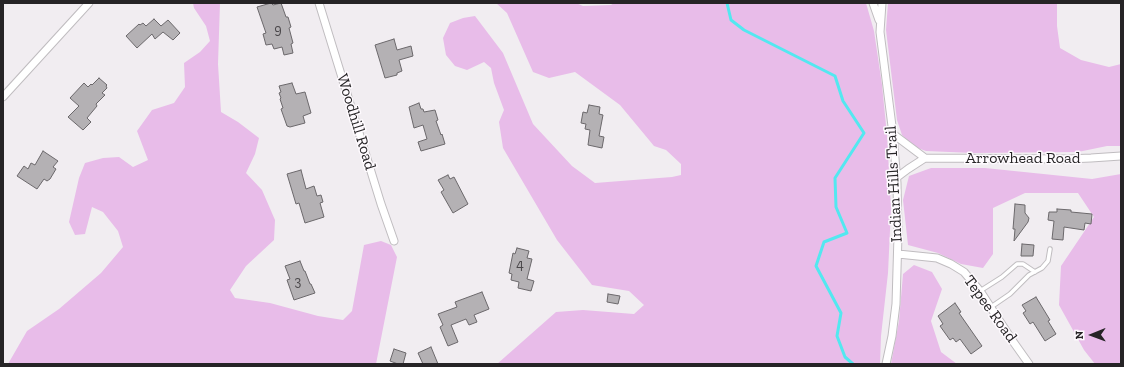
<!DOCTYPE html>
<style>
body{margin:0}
#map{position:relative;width:1124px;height:367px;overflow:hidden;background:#f1edf1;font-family:"Zilla Slab",serif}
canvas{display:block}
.frame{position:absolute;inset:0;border:4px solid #262426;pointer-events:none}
.north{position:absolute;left:1072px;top:315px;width:40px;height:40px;-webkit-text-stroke:3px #fefafe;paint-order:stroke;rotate:269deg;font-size:11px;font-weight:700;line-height:16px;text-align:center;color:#262426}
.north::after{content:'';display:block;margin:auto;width:14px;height:18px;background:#262426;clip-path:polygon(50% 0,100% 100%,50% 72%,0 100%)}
</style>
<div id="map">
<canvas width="1124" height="367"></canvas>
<div class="frame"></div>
<div class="north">N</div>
</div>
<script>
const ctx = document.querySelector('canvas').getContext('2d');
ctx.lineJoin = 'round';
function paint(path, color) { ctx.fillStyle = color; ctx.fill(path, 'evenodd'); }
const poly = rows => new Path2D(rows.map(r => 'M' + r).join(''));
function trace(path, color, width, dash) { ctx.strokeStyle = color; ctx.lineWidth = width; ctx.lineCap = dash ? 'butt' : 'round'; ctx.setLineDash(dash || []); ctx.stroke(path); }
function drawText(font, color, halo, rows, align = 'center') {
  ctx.font = font + ' "Zilla Slab",serif'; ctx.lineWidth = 3; ctx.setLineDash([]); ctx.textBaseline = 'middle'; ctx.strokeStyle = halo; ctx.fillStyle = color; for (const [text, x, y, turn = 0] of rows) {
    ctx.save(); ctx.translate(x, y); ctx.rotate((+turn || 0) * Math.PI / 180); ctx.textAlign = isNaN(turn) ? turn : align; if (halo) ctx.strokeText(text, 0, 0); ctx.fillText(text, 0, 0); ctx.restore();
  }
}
const green = poly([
 [193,3,220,3,218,64,221,112,238,122,259,138,255,154,246,173,262,190,275,220,274,240,246,266,230,290,235,298,270,303,318,316,343,320,352,311,364,245,381,241,391,245,397,257,376,364,8,364,27,331,59,309,101,273,123,247,118,231,103,212,92,207,85,234,75,235,69,222,79,178,85,163,103,158,119,157,133,167,148,160,137,131,152,110,174,103,185,87,184,63,200,52,210,41,206,26,194,8],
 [496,3,576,3,583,6,611,5,614,3,866,3,874,31,882,85,887,135,891,209,888,273,881,336,880,364,497,364,556,312,583,310,634,314,644,305,629,291,592,285,557,240,503,148,499,122,504,110,494,83,491,68,484,62,467,70,455,66,446,55,443,38,450,23,463,18,475,16,503,53,533,124,572,166,595,183,672,177,681,175,681,164,666,150,654,146,620,105,575,72,549,78,533,72,507,13],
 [888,3,1057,3,1057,26,1060,48,1081,60,1109,67,1121,64,1121,146,1107,146,1078,152,973,153,926,151,915,147,902,135,897,120,886,30],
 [931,168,985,168,1092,179,1121,174,1121,364,1095,364,1084,350,1059,305,1061,266,1094,217,1078,193,1025,193,993,208,993,254,983,268,961,264,938,253,908,245,903,200,909,176],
 [914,265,932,272,942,289,931,321,941,352,957,364,891,364,899,321,903,274]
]);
const stream = poly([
 [727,3,731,20,744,30,835,76,843,101,864,133,835,178,836,207,847,233,824,242,816,266,841,313,837,336,845,357,853,364]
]);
const building = poly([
 [271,3,273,5,281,3,286,17,288,17,291,27,289,28,293,43,291,44,293,53,284,55,282,47,274,49,272,44,266,45,263,34,266,33,257,7,271,3],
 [154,19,161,26,168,20,180,33,173,40,163,32,155,39,152,34,137,48,126,36,139,24,140,25,143,23,146,26,154,19],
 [394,39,397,50,411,46,413,56,399,60,402,71,397,73,397,75,385,78,375,45,394,39],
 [99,78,107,85,106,86,107,88,102,93,105,95,96,104,97,106,87,118,91,122,83,130,68,117,79,106,70,98,84,83,88,87,91,84,92,85,99,78],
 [292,83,296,94,305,92,311,113,303,116,305,123,290,127,287,126,281,109,283,108,280,99,281,98,279,93,281,92,279,86,292,83],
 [419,103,421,109,423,109,424,112,435,110,438,120,436,121,441,135,442,134,445,144,421,151,418,142,427,139,423,125,414,128,409,107,419,103],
 [589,105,600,107,599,114,603,115,599,136,604,137,602,148,588,145,590,130,585,129,586,124,581,123,583,112,587,113,589,105],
 [43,151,58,161,53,167,56,169,50,179,47,181,44,179,37,189,17,176,24,166,28,169,31,163,35,165,43,151],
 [301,170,306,189,314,186,317,196,321,195,323,202,320,203,324,217,305,223,299,203,296,204,287,174,301,170],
 [448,175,450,179,454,177,468,204,453,213,441,192,444,190,438,180,448,175],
 [1015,204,1025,205,1025,213,1029,218,1028,222,1014,241,1015,229,1013,229,1015,204],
 [1057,209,1071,210,1071,212,1092,214,1091,224,1085,223,1084,230,1064,227,1063,240,1052,239,1054,221,1048,220,1049,212,1057,212,1057,209],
 [1022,244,1034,245,1033,256,1021,256,1022,244],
 [517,248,529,251,527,258,532,259,527,279,534,281,531,291,518,288,519,282,511,280,512,274,509,273,513,253,515,254,517,248],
 [300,261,304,271,305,271,310,284,311,284,315,293,294,300,287,280,290,279,285,266,300,261],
 [482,292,489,309,474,315,477,322,469,325,466,319,451,325,458,342,448,346,440,327,443,325,438,314,457,307,455,302,482,292],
 [608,294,620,296,618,304,607,302,608,294],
 [1036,297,1050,320,1048,321,1056,334,1045,341,1033,322,1030,324,1023,313,1026,311,1022,305,1036,297],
 [955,303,961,312,959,313,982,346,971,354,960,339,956,342,953,338,950,340,940,326,943,324,938,316,955,303],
 [431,347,438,364,423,364,418,353,431,347],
 [394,349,406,353,403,364,398,364,390,361,394,349]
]);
const service = poly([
 [980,291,1002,277,1017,264,1023,264,1035,272],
 [991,307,1010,294,1029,275,1042,268,1048,261,1050,249]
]);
const minor = poly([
 [319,3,381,204,394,241],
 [873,3,879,20],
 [882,3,880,32,893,134,897,183,898,235,896,304,892,336,886,364],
 [3,97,89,3],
 [893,134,925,158],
 [896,178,908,169,925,158,1068,159,1091,158,1121,156],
 [898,254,937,258,951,264,964,272,980,291,1012,340,1029,364]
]);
const numberNames = [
 ["9",278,30],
 ["4",520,265],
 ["3",298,282]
];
const streetNames = [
 ["Woodhill Road",356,122,73],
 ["Arrowhead Road",1023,158],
 ["Indian Hills Trail",894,184,-93],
 ["Tepee Road",990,309,54]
];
paint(green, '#e8bce9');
trace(stream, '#53e8f0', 3);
paint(building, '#b4b1b4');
trace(building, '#6b686b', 1);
trace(service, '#c0bdc0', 5.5);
trace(minor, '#c0bdc0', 9);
trace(service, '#fff', 3.5);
trace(minor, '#fff', 7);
drawText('14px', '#4a474a', null, numberNames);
drawText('16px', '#262426', '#fefafe', streetNames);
</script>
